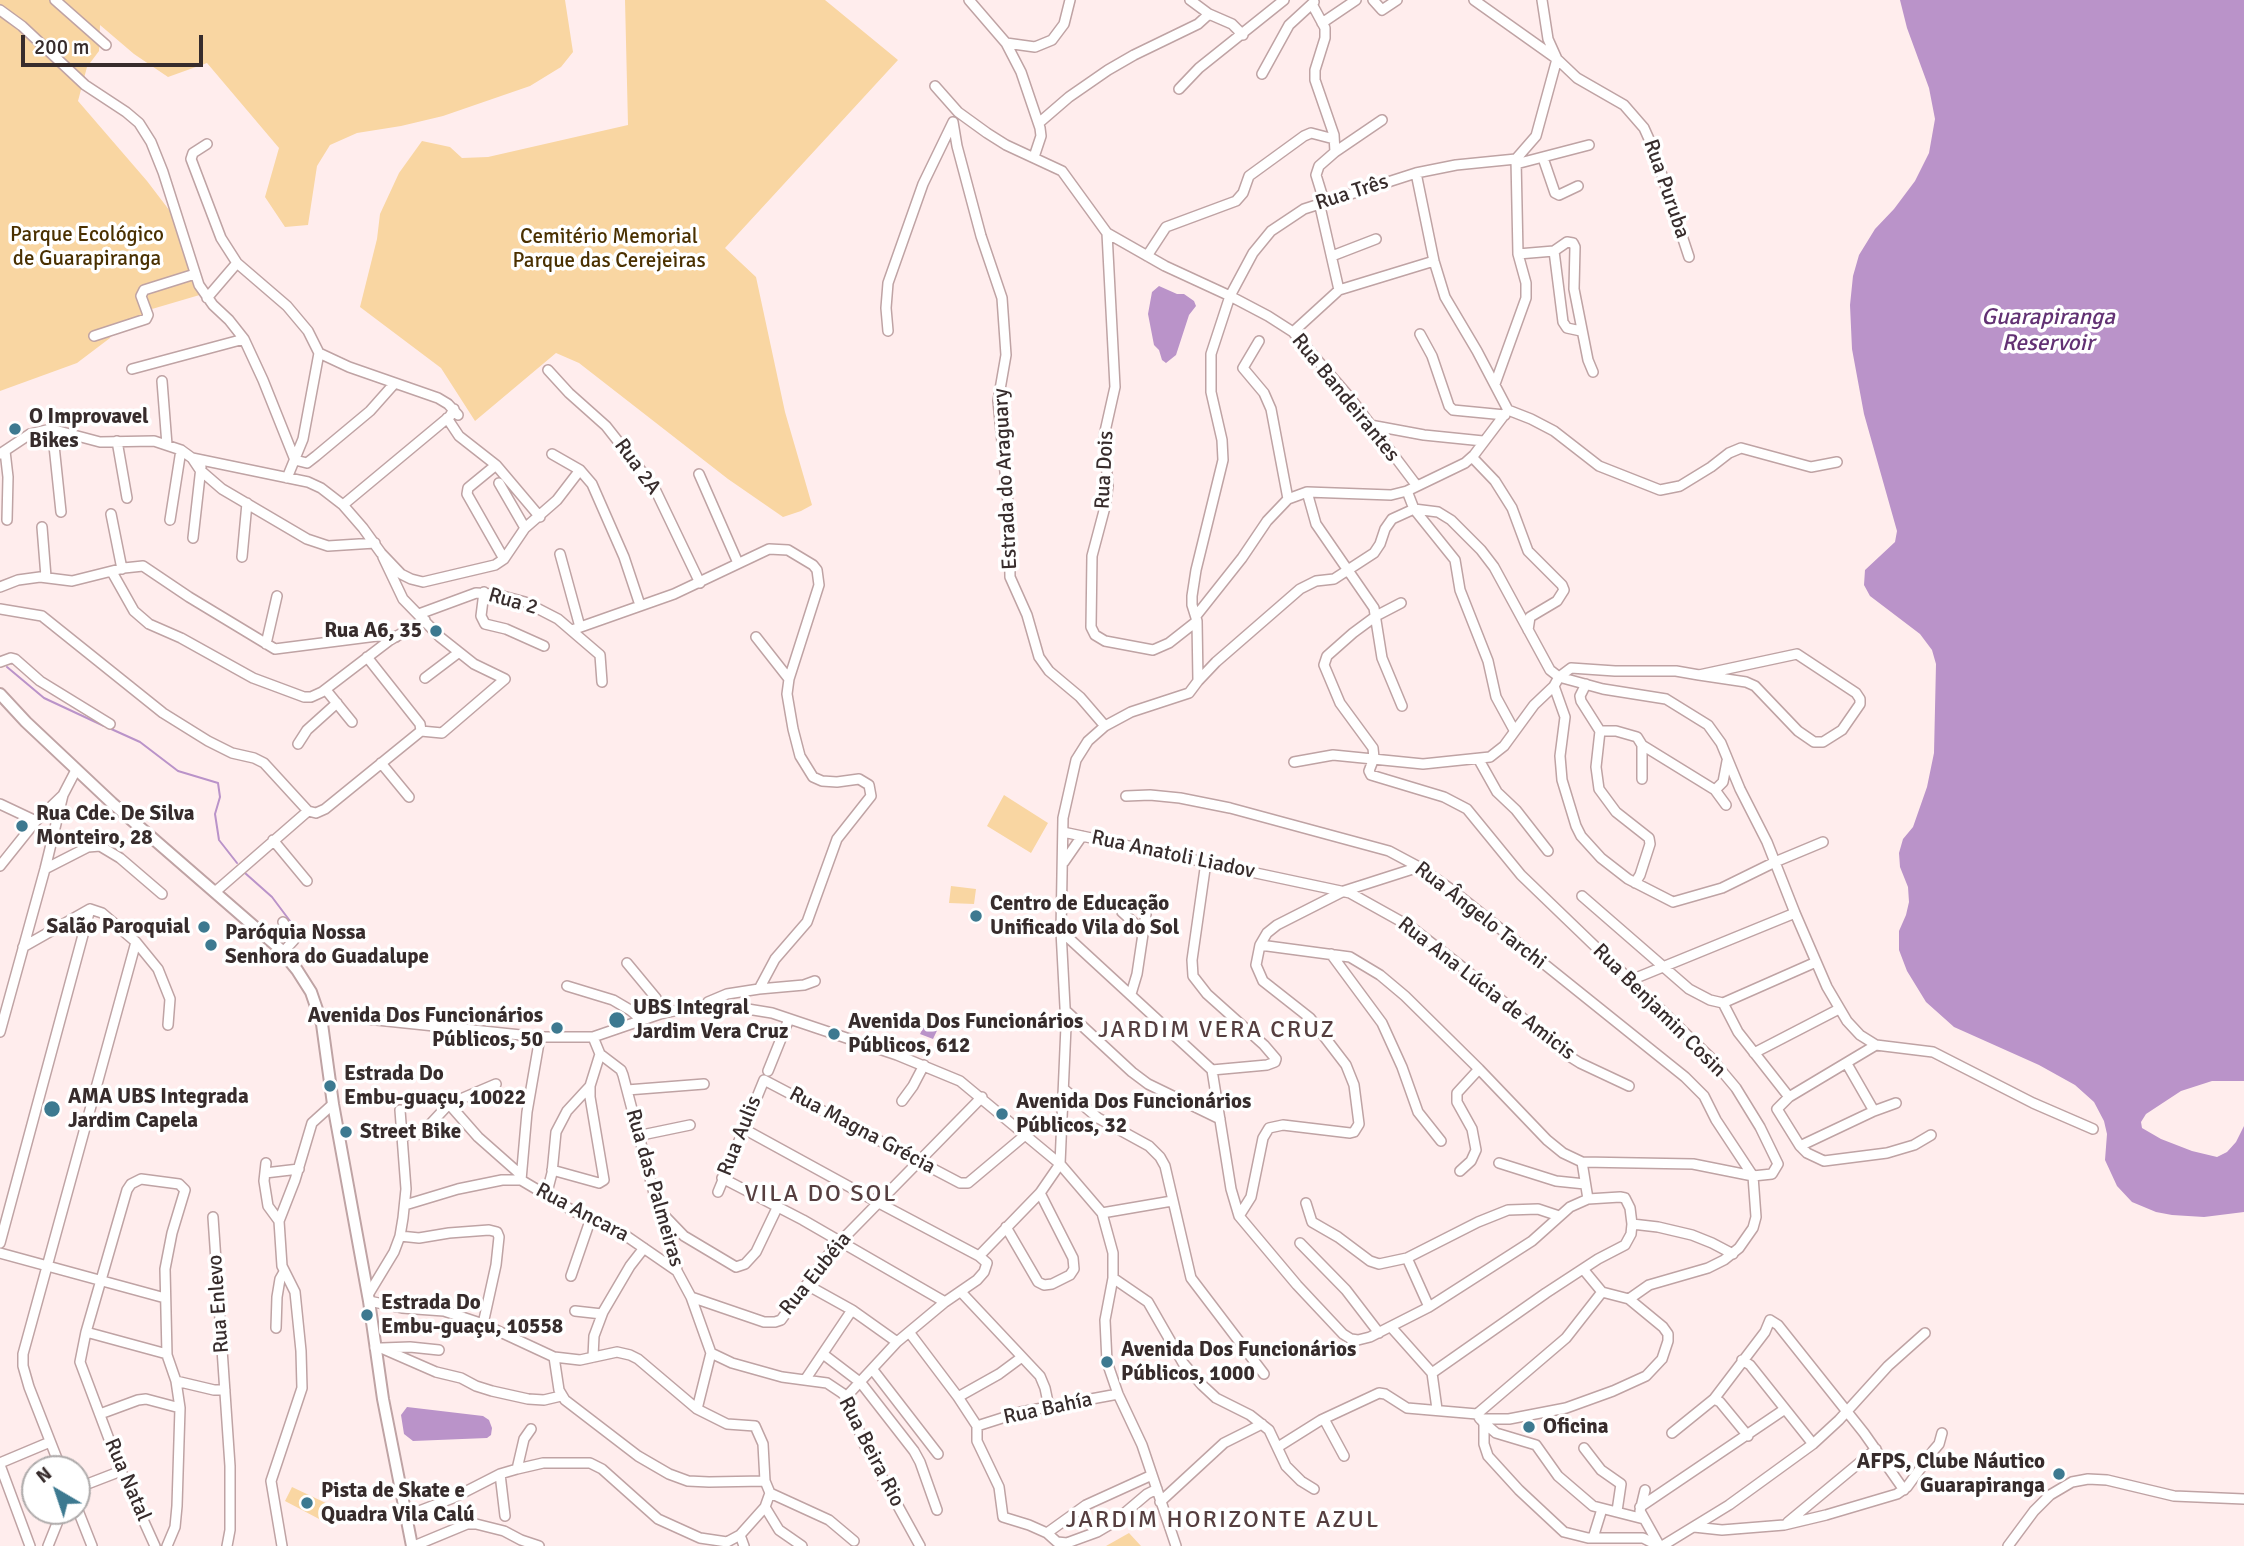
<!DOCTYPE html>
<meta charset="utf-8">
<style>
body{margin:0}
#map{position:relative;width:2244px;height:1546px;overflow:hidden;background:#ffeded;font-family:Signika,sans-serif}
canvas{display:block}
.north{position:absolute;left:21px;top:1455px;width:70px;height:70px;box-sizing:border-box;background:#fff;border:2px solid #afabab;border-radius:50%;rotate:321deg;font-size:19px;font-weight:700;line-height:28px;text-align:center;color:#372c2c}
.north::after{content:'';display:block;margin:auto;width:24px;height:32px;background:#3d7990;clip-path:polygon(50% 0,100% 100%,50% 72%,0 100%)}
.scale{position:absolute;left:21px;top:35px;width:182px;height:32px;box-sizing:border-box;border:4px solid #372c2c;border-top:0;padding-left:9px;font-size:21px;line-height:24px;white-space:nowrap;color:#372c2c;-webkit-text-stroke:5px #fff;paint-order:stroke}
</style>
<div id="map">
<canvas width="2244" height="1546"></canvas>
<div class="north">N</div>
<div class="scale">200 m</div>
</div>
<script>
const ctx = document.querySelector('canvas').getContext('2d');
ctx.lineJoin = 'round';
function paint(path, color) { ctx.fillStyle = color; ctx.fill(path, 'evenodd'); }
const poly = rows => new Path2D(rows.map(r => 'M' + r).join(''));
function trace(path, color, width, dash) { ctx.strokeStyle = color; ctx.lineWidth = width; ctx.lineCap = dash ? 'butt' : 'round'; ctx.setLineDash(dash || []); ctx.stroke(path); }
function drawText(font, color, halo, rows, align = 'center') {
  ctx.font = font + ' Signika,sans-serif'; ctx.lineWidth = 7; ctx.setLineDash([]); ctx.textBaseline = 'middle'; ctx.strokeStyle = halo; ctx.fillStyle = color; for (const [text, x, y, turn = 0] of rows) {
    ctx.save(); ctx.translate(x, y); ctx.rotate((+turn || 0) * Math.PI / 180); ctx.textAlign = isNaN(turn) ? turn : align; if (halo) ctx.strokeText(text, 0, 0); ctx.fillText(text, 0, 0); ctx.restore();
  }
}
const green = poly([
 [0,0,565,0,573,52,561,67,530,86,443,116,401,126,357,133,330,145,317,166,308,225,285,227,265,197,279,148,207,63,168,77,134,54,100,25,99,51,87,67,78,101,147,181,176,219,203,294,152,309,114,331,110,338,77,363,0,391],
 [625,0,825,0,898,60,725,248,756,277,785,412,812,505,801,511,783,517,728,479,579,363,556,353,475,421,441,368,360,307,377,239,380,214,399,173,422,141,450,147,462,158,488,157,628,125],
 [1004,795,1048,823,1031,853,987,826],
 [951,886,976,889,974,904,949,903],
 [292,1487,330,1505,321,1520,285,1501],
 [1129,1533,1141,1546,1106,1546]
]);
const water = poly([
 [1900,0,2244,0,2244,1081,2212,1081,2181,1091,2146,1114,2141,1122,2142,1128,2161,1139,2192,1151,2217,1157,2227,1152,2236,1142,2244,1126,2244,1212,2204,1217,2172,1215,2156,1212,2132,1202,2117,1186,2105,1160,2107,1134,2104,1121,2094,1102,2075,1085,2039,1065,1954,1027,1926,1002,1907,971,1899,950,1899,931,1906,915,1909,902,1908,887,1900,867,1899,853,1903,839,1913,827,1927,787,1934,753,1936,664,1932,650,1920,634,1870,596,1864,585,1865,570,1895,542,1897,531,1864,414,1852,349,1850,305,1853,276,1859,255,1875,229,1894,209,1915,181,1929,153,1935,119,1929,88,1907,28],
 [1159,286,1177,294,1184,294,1194,301,1196,306,1189,315,1176,355,1166,363,1162,360,1159,350,1154,345,1148,314,1152,292],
 [932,1011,944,1016,933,1039,920,1034],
 [407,1407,483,1416,489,1420,492,1428,491,1435,487,1438,413,1441,404,1434,401,1415]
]);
const stream = poly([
 [7,667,44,698,104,726],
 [109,728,140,742,178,771,218,783,220,797,215,814,219,840,237,863],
 [245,873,272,897,296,929]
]);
const minor = poly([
 [55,0,106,45],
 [969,0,1006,43,1021,72,1040,128,1041,136,1034,157],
 [1190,0,1209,14],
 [1373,0,1382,10,1397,0],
 [1474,0,1557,59,1536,136,1516,159,1518,254,1526,283,1526,298,1495,384],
 [1542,0,1548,39,1557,59,1577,78,1624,105,1644,128,1653,148,1689,257],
 [1312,4,1325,28,1325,38,1315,70,1315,80,1334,135,1335,152],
 [0,10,22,26,85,85,126,112,139,123,151,142,163,172,199,285,213,305,229,320,244,339,263,380,295,460,307,463,316,456,370,411,394,384],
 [1322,23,1356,0],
 [1006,43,1035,47,1052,40,1064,24,1070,0],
 [1262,74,1289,25,1314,2],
 [935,86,958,112,987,133,1006,145,1062,171,1107,233,1165,266,1230,296,1211,354,1211,392,1222,440,1223,460,1196,570,1192,596,1192,605,1197,621,1198,681,1189,693,1131,712,1105,726],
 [1179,89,1199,68,1284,0],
 [953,122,957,146,981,236,1002,298,1006,355,998,401,1009,513,1010,577,1027,615,1039,657,1049,671,1080,697,1105,726,1088,741,1076,760,1063,818,1061,931,1066,1026,1060,1164],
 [1040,122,1069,97,1108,70,1134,55,1198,24,1209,14,1232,24,1243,35],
 [207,144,193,153,191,159,221,238,237,263,287,306,308,331,319,353,349,367,438,398,448,404,458,415],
 [1543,158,1555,193,1559,195,1578,186],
 [1516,164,1589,145],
 [1416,173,1434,261,1445,297,1477,351,1508,410,1531,419,1554,431,1599,466,1660,490,1680,486,1711,467,1729,453,1741,448,1811,467,1837,462],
 [1324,201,1316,175,1319,166,1335,152,1382,120],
 [1319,202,1339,290],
 [1107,233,1115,387,1104,436,1108,486,1105,507,1092,556,1091,627,1095,635,1105,641,1153,650,1169,643,1197,621],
 [1554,251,1563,322,1567,328,1581,331],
 [1518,254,1554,251,1567,242,1573,243,1575,247,1574,289,1588,360,1593,372],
 [1147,256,1166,227,1236,201,1243,193,1249,176,1304,136,1311,133,1334,139],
 [1332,256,1376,239],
 [207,298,237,263],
 [888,331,886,308,888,283,923,184,953,122],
 [1293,332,1339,290,1434,261],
 [1420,334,1432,356,1449,406,1453,410,1505,415],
 [94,336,146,319,148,315,141,296,144,290,195,274],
 [1259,341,1243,368,1264,393,1271,409,1288,499],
 [132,369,244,339],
 [548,370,569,393,606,426,654,487,700,583],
 [162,381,167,445],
 [447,418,459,436,496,465,540,517],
 [1370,425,1424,435,1483,441],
 [53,436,61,512],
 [117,441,127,498],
 [5,451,8,477,7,520],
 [0,454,30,434,51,429,100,442,154,441,181,450,192,458,308,482,321,488,343,505,363,528,381,553,401,574,411,579,423,582,495,565,504,559,525,528,557,500,580,470],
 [552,454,580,470,592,484,624,557,640,605],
 [1472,457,1495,481,1512,508,1528,551,1562,585,1564,590,1557,601,1530,617,1528,630],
 [192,458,200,470,222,489,307,539,328,546,375,543],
 [496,465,468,488,467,494,504,559],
 [699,474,738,563],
 [287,478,303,439,319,353],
 [499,483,525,528],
 [1417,486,1352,400,1293,332,1268,316,1230,296,1253,253,1271,231,1304,209,1416,173,1456,165,1516,159],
 [1407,491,1414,509,1455,560,1460,590,1488,661,1496,697,1514,730],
 [1307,492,1316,524,1374,608,1382,658,1402,706],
 [343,505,450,416,454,409],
 [111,514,122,569],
 [170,520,181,450],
 [42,527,46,577],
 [193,538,201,467],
 [560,554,580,627],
 [242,557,247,503],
 [383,557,403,599,440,637,474,664,505,679,442,733,421,731],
 [112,572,134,611,149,624,181,638,253,678,304,697,311,697,322,692,390,640,425,620],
 [0,587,18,580,40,577,72,581,124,568,143,566,189,597,275,649,377,636,396,637],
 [484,592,481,616,485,624,506,629,544,646],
 [1401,603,1376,616,1353,633,1327,656,1324,665,1340,703,1373,748,1374,758,1369,771,1371,775,1444,797,1467,809,1521,875,1710,1057,1736,1088,1760,1127,1778,1164,1772,1174,1753,1176,1693,1164,1582,1162],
 [0,609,42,616,163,713,208,741,232,753,254,758,264,763,308,811],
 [419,614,476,593,495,594,525,602,558,619,600,655,602,682],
 [1196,616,1242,558,1267,521,1288,499,1307,492,1391,495,1407,491,1465,463,1474,455,1508,410],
 [572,630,674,594,769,549,788,550,813,565,817,570,819,585,789,679,787,694,793,729,800,756,813,777,822,781,837,782,859,779,869,785,871,796,837,839,807,922,775,959,759,989],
 [756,637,789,679],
 [266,644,277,596],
 [0,662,11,658,15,659,40,681,110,724],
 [1699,675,1797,654,1856,693,1860,699,1860,704,1842,730,1823,742,1814,742,1798,731,1755,686,1746,682,1699,675,1676,671,1615,671,1571,668,1559,677,1554,686,1565,717,1560,756,1562,780,1576,826,1581,836,1601,858,1628,879,1673,902,1722,888,1775,862,1823,842],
 [425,678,458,653],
 [1198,681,1216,662,1300,589,1316,581,1334,579,1374,553,1380,544,1385,529,1392,519,1414,509,1438,512,1451,520,1481,550,1494,567,1550,670,1559,677,1603,689,1666,699,1708,725,1721,743,1740,789,1767,842,1795,913,1827,987,1847,1021,1860,1035,1876,1045,1933,1052,2033,1103,2093,1129],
 [1586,684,1580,696,1581,701,1600,731,1596,767,1599,789,1616,812,1649,838,1650,844,1640,875,1635,883],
 [326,690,352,722],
 [1600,731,1616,731,1637,737,1642,745,1642,779],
 [298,744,307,730,337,703],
 [1642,745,1715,790,1726,805],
 [1479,760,1497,792,1516,810,1548,851],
 [1294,762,1333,755,1423,764,1490,757,1504,746,1534,705,1554,686],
 [381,763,409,797],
 [1715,790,1723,782,1727,761],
 [1126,796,1150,795,1180,798,1230,808,1389,851,1419,867,1452,890,1685,1077,1704,1096,1716,1120,1753,1176,1756,1217,1753,1228,1739,1248,1724,1260,1708,1268,1649,1285,1629,1299],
 [0,804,36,821],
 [1063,832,1350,893,1411,927,1466,970,1564,1053,1580,1063,1629,1086],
 [273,840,307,881],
 [1064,862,1082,836],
 [1206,862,1192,960,1193,976,1207,994,1264,1045,1276,1059,1275,1062,1267,1065,1212,1070],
 [0,866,36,821,63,795,76,770],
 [45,869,88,847,100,846,120,858,162,894],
 [215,892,308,811,316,813,325,809,421,731,420,724,367,657],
 [1582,896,1689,989,1710,1000,1723,1003,1738,1032,1789,1097,1777,1109,1800,1146,1874,1111,1847,1064],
 [1061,931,1212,1070,1231,1189,1239,1216,1297,1285,1343,1334,1351,1339,1358,1340,1370,1337,1429,1307,1532,1241,1570,1207,1588,1199,1620,1197,1625,1198,1630,1208,1632,1224,1631,1234,1625,1245,1598,1259,1546,1293,1432,1373],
 [1260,945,1350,957,1380,975,1405,996,1479,1069,1547,1140,1563,1153,1582,1162,1588,1199],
 [23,947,90,909,102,913,136,942,158,969,170,999,168,1025],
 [283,952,294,940,283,922],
 [1331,954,1382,1023,1402,1067,1418,1112,1441,1141],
 [627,963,656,998,660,1014],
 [1631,980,1795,913],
 [567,986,613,1000,630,1010,642,1020],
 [1131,994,1137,974,1146,914,1140,906,1123,906,1122,912,1143,931],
 [708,1002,727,994,759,989,804,985,815,981],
 [1723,1003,1816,962],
 [1065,1010,1132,1072,1148,1084,1220,1119],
 [319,1014,540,1037,593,1037,660,1014,702,1005,723,1005,772,1013,897,1055,960,1081,1060,1164,1102,1213,1113,1253,1113,1278,1105,1320,1107,1362,1118,1394,1142,1445,1176,1546],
 [0,1032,45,869,63,795],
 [1754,1053,1839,1009],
 [600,1054,621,1070,623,1075,661,1220,675,1256,677,1271,691,1297,711,1353,697,1409],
 [768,1071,789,1019],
 [627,1090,704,1084],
 [1065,1090,1098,1118,1149,1146,1160,1157,1165,1166,1191,1278,1264,1374],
 [1789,1097,1876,1045],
 [902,1101,913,1086,924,1065],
 [449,1104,478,1137,521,1175],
 [1874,1111,1896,1103],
 [744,1129,879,1203,979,1256,987,1263,984,1272,977,1280,945,1302,897,1342,846,1397],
 [401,1135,421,1134,449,1104,496,1084],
 [637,1136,690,1125],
 [1800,1146,1807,1153,1824,1161,1887,1153,1914,1145,1931,1135],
 [266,1163,264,1181,268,1206,279,1221,295,1180,312,1123,333,1104],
 [1499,1163,1556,1181,1585,1184],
 [552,1170,599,1183,604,1180,590,1097,590,1086],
 [1460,1171,1471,1161,1476,1150,1472,1129,1457,1102,1457,1093,1479,1069],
 [265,1173,299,1169],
 [722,1178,803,1220,945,1302],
 [521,1180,575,1212,619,1231,677,1271],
 [521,1180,527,1112,540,1037],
 [718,1192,764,1080,960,1183,968,1183,1024,1136],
 [546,1196,552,1173,556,1132,567,1111,590,1086,600,1054,593,1037],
 [1306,1203,1312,1222,1338,1237,1370,1261,1379,1264,1407,1258,1478,1222,1508,1210,1538,1209,1559,1216],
 [405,1205,458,1189,502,1180,521,1180],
 [658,1209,684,1236,736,1267,745,1264,756,1252,777,1208],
 [1102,1213,1172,1201],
 [1239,1216,1251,1197,1263,1138,1269,1128,1283,1125,1350,1133,1354,1132,1359,1124,1354,1085,1346,1065,1310,1018,1263,981,1256,965,1260,945,1267,933,1277,925,1344,891,1419,867],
 [213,1217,230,1466,230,1530,227,1546],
 [279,1221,282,1266,295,1292,301,1351,302,1388,271,1481,282,1546],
 [1632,1224,1658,1227,1692,1235,1712,1243,1733,1254],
 [1006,1227,1038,1282,1044,1285,1052,1284,1070,1275,1074,1269,1073,1258,1040,1193],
 [400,1236,419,1238,449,1233,489,1230,497,1232,499,1237,496,1265,483,1324,554,1357,580,1360,617,1352,630,1355,638,1359,697,1409,727,1424,755,1426,763,1444,765,1481,770,1493],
 [0,1243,90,909],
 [1300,1243,1346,1290,1379,1333],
 [0,1253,165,1298],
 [979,1256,1040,1193,1060,1164],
 [1407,1258,1429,1307],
 [571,1276,591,1218],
 [1113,1278,1148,1302,1183,1363,1202,1385,1216,1398,1250,1415,1269,1430,1286,1466,1301,1481,1314,1489],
 [807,1285,852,1310,897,1342],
 [961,1292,1040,1376,1045,1388,1049,1407],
 [368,1295,394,1252,400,1236,403,1218,406,1189,400,1110],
 [691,1297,764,1322,775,1322,781,1320,831,1251,982,1097],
 [369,1301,402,1308,444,1311,483,1324],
 [575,1311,602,1314],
 [1391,1327,1432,1373,1437,1409],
 [276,1328,277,1297,280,1279,284,1272],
 [86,1332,167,1354],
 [909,1332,958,1397,977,1426,977,1441,999,1487,1003,1517,1029,1525,1047,1533,1057,1542,1067,1543,1097,1532,1114,1522,1147,1494,1157,1489],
 [375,1348,381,1348,436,1372,461,1378,476,1386,492,1391,528,1399,544,1400,561,1396],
 [382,1348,410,1347,439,1350],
 [711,1353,732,1363,782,1377,827,1383,842,1393,846,1397,865,1446,920,1546],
 [823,1354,861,1383,914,1451,920,1462,937,1510],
 [554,1357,559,1390,565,1400,638,1456,669,1474,688,1481,709,1482,765,1481],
 [593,1357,594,1336,603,1312,630,1266,644,1248],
 [1742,1360,1750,1365,1813,1444],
 [873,1370,938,1454],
 [805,1380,852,1310],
 [176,1381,214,1390,225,1390],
 [958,1397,999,1374,1022,1357],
 [1714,1399,1720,1402,1748,1436],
 [100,1414,138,1400,146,1399,180,1408],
 [1477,1414,1480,1419,1509,1419,1566,1408,1613,1391,1646,1376,1662,1359,1668,1341,1668,1334,1663,1327,1629,1299,1602,1292,1583,1269],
 [1324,1419,1344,1456],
 [1482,1421,1496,1433,1536,1445,1558,1476,1593,1506,1644,1519],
 [1484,1424,1484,1444,1488,1456,1519,1490,1564,1532,1588,1538,1643,1538,1659,1546],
 [977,1426,1021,1412,1118,1394],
 [1672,1433,1714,1399,1765,1332,1770,1320,1778,1325,1864,1433,1904,1490],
 [1278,1447,1321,1420,1379,1393,1385,1394,1407,1408,1477,1414,1566,1338,1602,1292],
 [1584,1448,1601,1470,1621,1484,1617,1511],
 [0,1463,50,1442],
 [0,1465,30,1546],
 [61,1469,29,1387,23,1366,23,1354,136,942],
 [517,1469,524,1439,531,1429],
 [500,1474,505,1516],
 [77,1488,121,1471],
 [1645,1490,1640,1511,1659,1545],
 [770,1493,829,1520,854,1541],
 [1160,1502,1224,1443,1262,1424],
 [765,1507,779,1530,802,1546],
 [1640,1507,1785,1409],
 [77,1508,92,1546],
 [406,1516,453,1498,500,1474,517,1469,543,1463,590,1463,602,1469,658,1519,700,1538,727,1542,740,1535,765,1507,770,1493],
 [1788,1522,1876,1449],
 [1694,1527,1722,1530,1784,1525,1826,1515,1897,1494,1907,1487,1933,1451,1939,1444,1942,1433],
 [1047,1533,1086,1505,1152,1475],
 [740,1535,744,1546],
 [1593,1538,1602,1509],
 [48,1546,62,1511],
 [155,1546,121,1471,80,1362,86,1332,127,1190,131,1184,141,1179,179,1184,185,1190,172,1233,165,1269,167,1355,176,1381,180,1408,177,1506,175,1527,167,1546],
 [414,1546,467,1524,476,1524,504,1531,521,1540,539,1546],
 [1662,1546,1729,1505,1813,1444,1839,1420,1888,1366,1925,1333],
 [2008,1546,2034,1511,2050,1495,2072,1482,2088,1479,2107,1480,2174,1496,2244,1499]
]);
const major = poly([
 [0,694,26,722,112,803,279,948,297,970,311,992,322,1024,333,1104,369,1301,383,1399,412,1546]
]);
const markers = [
 [15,429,7,"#3d7990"],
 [436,631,7,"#3d7990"],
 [22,826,7,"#3d7990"],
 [976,916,7,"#3d7990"],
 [204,927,7,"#3d7990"],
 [211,945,7,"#3d7990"],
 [617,1020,9,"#3d7990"],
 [557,1028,7,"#3d7990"],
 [834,1034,7,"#3d7990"],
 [330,1086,7,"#3d7990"],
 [52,1109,9,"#3d7990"],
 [1002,1114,7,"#3d7990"],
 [346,1132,7,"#3d7990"],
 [367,1315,7,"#3d7990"],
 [1107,1362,7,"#3d7990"],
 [1529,1427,7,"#3d7990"],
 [2059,1474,7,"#3d7990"],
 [307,1503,7,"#3d7990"]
];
const streetNames = [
 ["Rua Puruba",1666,189,71],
 ["Rua Três",1352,193,-18],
 ["Rua Bandeirantes",1345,398,51],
 ["Rua 2A",637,467,54],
 ["Rua Dois",1105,470,-87],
 ["Estrada do Araguary",1006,479,-93],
 ["Rua 2",513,602,16],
 ["Rua Anatoli Liadov",1173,855,12],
 ["Rua Ângelo Tarchi",1480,916,38],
 ["Rua Ana Lúcia de Amicis",1486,989,38],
 ["Rua Benjamin Cosin",1659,1011,45],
 ["Rua Magna Grécia",862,1131,28],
 ["Rua Aulis",740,1136,-68],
 ["Rua das Palmeiras",654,1188,74],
 ["Rua Ancara",582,1213,28],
 ["Rua Eubéia",816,1274,-51],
 ["Rua Enlevo",219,1304,-94],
 ["Rua Bahía",1048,1409,-12],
 ["Rua Beira Rio",871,1452,63],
 ["Rua Natal",127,1480,67]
];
const parkNames = [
 ["Parque Ecológico",87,235],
 ["de Guarapiranga",87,259],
 ["Cemitério Memorial",609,237],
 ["Parque das Cerejeiras",609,261]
];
const poiNames = [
 ["O Improvavel",29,417],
 ["Bikes",29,441],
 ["Rua A6, 35",422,631,"right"],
 ["Rua Cde. De Silva",36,814],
 ["Monteiro, 28",36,838],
 ["Centro de Educação",990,904],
 ["Unificado Vila do Sol",990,928],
 ["Salão Paroquial",190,927,"right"],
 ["Paróquia Nossa",225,933],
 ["Senhora do Guadalupe",225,957],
 ["UBS Integral",633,1008],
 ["Jardim Vera Cruz",633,1032],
 ["Avenida Dos Funcionários",543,1016,"right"],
 ["Públicos, 50",543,1040,"right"],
 ["Avenida Dos Funcionários",848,1022],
 ["Públicos, 612",848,1046],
 ["Estrada Do",344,1074],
 ["Embu-guaçu, 10022",344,1098],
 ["AMA UBS Integrada",68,1097],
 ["Jardim Capela",68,1121],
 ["Avenida Dos Funcionários",1016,1102],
 ["Públicos, 32",1016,1126],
 ["Street Bike",360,1132],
 ["Estrada Do",381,1303],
 ["Embu-guaçu, 10558",381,1327],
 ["Avenida Dos Funcionários",1121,1350],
 ["Públicos, 1000",1121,1374],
 ["Oficina",1543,1427],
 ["AFPS, Clube Náutico",2045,1462,"right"],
 ["Guarapiranga",2045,1486,"right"],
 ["Pista de Skate e",321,1491],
 ["Quadra Vila Calú",321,1515]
];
const waterNames = [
 ["Guarapiranga",2048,318],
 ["Reservoir",2048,344]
];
const quarterNames = [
 ["JARDIM VERA CRUZ",1217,1031],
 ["VILA DO SOL",821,1195],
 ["JARDIM HORIZONTE AZUL",1223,1521]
];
paint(green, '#f9d6a2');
paint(water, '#ba93c9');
trace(stream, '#ba93c9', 2);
trace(minor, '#bfa3a4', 12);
trace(major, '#bfa3a4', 14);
trace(minor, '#fff', 9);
trace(major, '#fff', 10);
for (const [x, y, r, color] of markers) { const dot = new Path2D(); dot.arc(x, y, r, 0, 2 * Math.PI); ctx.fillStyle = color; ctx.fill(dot); trace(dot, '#fff', 2.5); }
drawText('21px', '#372c2c', '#fff', streetNames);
drawText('21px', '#4a3000', '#fff', parkNames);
drawText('bold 21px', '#372c2c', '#fff', poiNames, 'left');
drawText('italic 23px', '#623173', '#fff', waterNames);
ctx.letterSpacing = '2px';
drawText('24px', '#563f40', '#fff', quarterNames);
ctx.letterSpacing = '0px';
</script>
